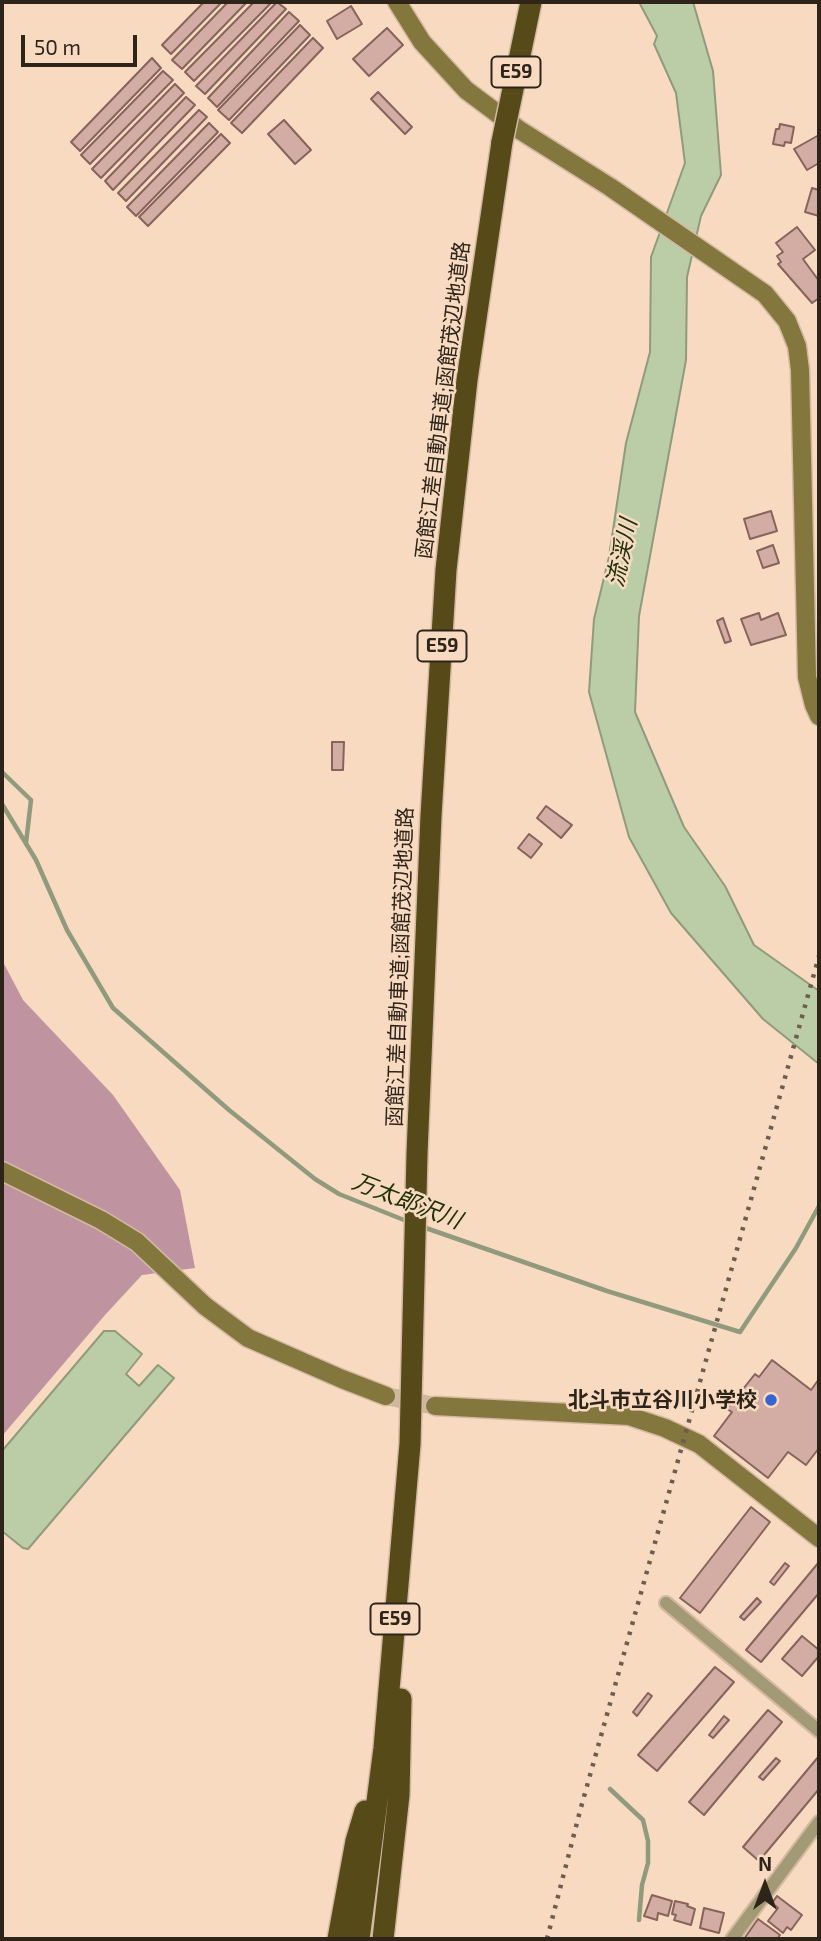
<!DOCTYPE html>
<meta charset="utf-8">
<style>
body{margin:0}
#map{position:relative;width:821px;height:1941px;overflow:hidden;background:#f7dac0;font-family:"Exo 2",sans-serif}
canvas{display:block}
.frame{position:absolute;inset:0;border:4px solid #2e241a;pointer-events:none}
.north{position:absolute;left:730px;top:1850px;width:70px;height:70px;-webkit-text-stroke:5px #f7dac0;paint-order:stroke;rotate:0deg;font-size:19px;font-weight:700;line-height:28px;text-align:center;color:#2e241a}
.north::after{content:'';display:block;margin:auto;width:24px;height:32px;background:#2e241a;clip-path:polygon(50% 0,100% 100%,50% 72%,0 100%)}
.scale{position:absolute;left:21px;top:35px;width:116px;height:32px;box-sizing:border-box;border:4px solid #2e241a;border-top:0;padding-left:9px;font-size:21px;line-height:24px;white-space:nowrap;color:#2e241a;-webkit-text-stroke:5px #f7dac0;paint-order:stroke}
</style>
<div id="map">
<canvas width="821" height="1941"></canvas>
<div class="frame"></div>
<div class="north">N</div>
<div class="scale">50 m</div>
</div>
<script>
const ctx = document.querySelector('canvas').getContext('2d');
ctx.lineJoin = 'round';
function paint(path, color) { ctx.fillStyle = color; ctx.fill(path, 'evenodd'); }
const poly = rows => new Path2D(rows.map(r => 'M' + r).join(''));
function trace(path, color, width, dash) { ctx.strokeStyle = color; ctx.lineWidth = width; ctx.lineCap = dash ? 'butt' : 'round'; ctx.setLineDash(dash || []); ctx.stroke(path); }
function drawText(font, color, halo, rows, align = 'center') {
  ctx.font = font + ' "Exo 2","Noto Sans JP",sans-serif'; ctx.lineWidth = 5; ctx.setLineDash([]); ctx.textBaseline = 'middle'; ctx.strokeStyle = halo; ctx.fillStyle = color; for (const [text, x, y, turn = 0] of rows) {
    ctx.save(); ctx.translate(x, y); ctx.rotate((+turn || 0) * Math.PI / 180); ctx.textAlign = isNaN(turn) ? turn : align; if (halo) ctx.strokeText(text, 0, 0); ctx.fillText(text, 0, 0); ctx.restore();
  }
}
const forest = poly([
 [2,960,23,1000,113,1095,180,1190,195,1268,142,1275,105,1315,2,1436]
]);
const water = poly([
 [639,2,693,2,713,71,721,175,701,216,687,277,686,360,639,616,635,712,684,827,725,886,754,945,819,991,819,1064,763,1019,671,913,629,837,589,692,594,619,609,557,626,443,650,352,651,257,685,163,676,93,654,44,657,36,639,2],
 [104,1331,115,1331,142,1354,126,1374,139,1386,158,1365,174,1378,28,1549,23,1548,2,1531,2,1451,104,1331]
]);
const stream = poly([
 [2,772,31,800,26,843],
 [2,804,36,860,67,930,113,1008,229,1110,315,1179,339,1194,409,1222],
 [420,1226,607,1291,740,1332,796,1248,819,1206],
 [610,1789,643,1820,648,1841,648,1863,642,1885,639,1920]
]);
const building = poly([
 [204,2,222,2,171,54,162,45,204,2],
 [228,2,247,2,182,69,172,60,228,2],
 [254,2,272,2,194,81,185,72,254,2],
 [277,2,286,9,205,94,196,86,277,2],
 [351,6,362,24,337,39,327,21,351,6],
 [289,12,299,21,217,107,208,98,289,12],
 [300,25,310,35,229,120,218,110,300,25],
 [387,28,403,45,369,76,353,59,387,28],
 [313,38,323,48,242,133,231,123,313,38],
 [152,58,161,68,80,151,71,142,152,58],
 [163,71,173,80,90,164,81,155,163,71],
 [175,84,184,93,101,178,92,169,175,84],
 [378,92,412,127,405,134,371,99,378,92],
 [186,97,195,105,113,190,105,181,186,97],
 [199,110,207,117,126,201,118,193,199,110],
 [284,120,311,150,295,164,268,134,284,120],
 [209,123,218,132,136,216,127,207,209,123],
 [780,124,794,127,791,143,785,142,784,146,773,144,776,129,779,129,780,124],
 [221,134,230,143,148,226,139,217,221,134],
 [819,135,819,163,807,170,794,149,819,135],
 [812,188,819,190,819,216,805,212,812,188],
 [797,227,815,250,803,259,819,281,819,298,812,303,778,264,781,262,777,256,783,252,776,243,797,227],
 [771,511,777,531,750,539,744,519,771,511],
 [773,545,779,563,763,568,757,551,773,545],
 [759,613,761,620,778,613,786,635,751,645,741,619,759,613],
 [723,618,731,641,725,643,717,621,723,618],
 [332,742,344,742,343,770,332,770,332,742],
 [546,806,572,825,561,838,537,818,546,806],
 [529,834,542,844,531,858,518,848,529,834],
 [772,1360,811,1390,819,1379,819,1448,806,1465,788,1452,768,1478,714,1436,732,1412,727,1409,755,1374,759,1377,772,1360],
 [751,1507,770,1522,700,1613,680,1598,751,1507],
 [819,1562,819,1593,761,1662,746,1650,819,1562],
 [785,1563,789,1566,774,1585,770,1582,785,1563],
 [757,1598,761,1602,744,1620,740,1617,757,1598],
 [802,1636,819,1650,819,1656,802,1676,782,1659,802,1636],
 [715,1667,734,1682,657,1771,638,1755,715,1667],
 [648,1693,652,1696,637,1716,633,1712,648,1693],
 [768,1710,782,1722,704,1815,689,1802,768,1710],
 [724,1716,729,1720,713,1738,709,1735,724,1716],
 [819,1756,819,1789,759,1861,743,1847,819,1756],
 [776,1758,780,1761,763,1780,759,1777,776,1758],
 [652,1895,672,1901,668,1916,658,1913,657,1920,644,1916,652,1895],
 [777,1896,802,1915,791,1930,787,1927,783,1933,768,1921,778,1908,772,1903,777,1896],
 [675,1901,688,1904,687,1906,695,1909,691,1925,674,1920,676,1915,672,1914,675,1901],
 [704,1908,724,1913,719,1933,700,1928,704,1908],
 [758,1919,780,1935,777,1939,744,1939,758,1919]
]);
const secondaryTunnel = poly([
 [386,1396,435,1406]
]);
const street = poly([
 [666,1603,819,1731],
 [732,1939,819,1822]
]);
const secondary = poly([
 [397,2,422,42,466,90,518,129,610,187,765,294,787,321,797,346,800,370,807,677,814,705,819,716],
 [2,1171,101,1220,137,1242,205,1306,248,1338,342,1379,386,1396],
 [435,1406,629,1416,665,1428,699,1444,819,1538]
]);
const highway = poly([
 [338,1939,356,1841,365,1811],
 [359,1939,384,1748,410,1444,417,1154,431,816,446,570,467,380,502,142],
 [383,1939,399,1795,401,1699]
]);
const rail = poly([
 [547,1939,580,1811,819,956]
]);
const highwayBridge = poly([
 [502,142,531,2]
]);
const markers = [
 [771,1400,7,"#3664d4"]
];
const shields = [
 [516,72,49],
 [442,646,49],
 [395,1619,49]
];
const shieldNames = [
 ["E59",516,72],
 ["E59",442,646],
 ["E59",395,1619]
];
const streetNames = [
 ["函館江差自動車道;函館茂辺地道路",443,400,-83],
 ["函館江差自動車道;函館茂辺地道路",400,967,-88]
];
const poiNames = [
 ["北斗市立谷川小学校",757,1400]
];
const waterNames = [
 ["流渓川",622,553,-78],
 ["万太郎沢川",407,1201,21]
];
paint(forest, '#c093a0');
paint(water, '#bbcda7');
trace(water, '#919a7d', 2);
trace(stream, '#919a7d', 4.5);
paint(building, '#d3aca4');
trace(building, '#86635b', 2);
trace(secondaryTunnel, '#cfb69f', 18, [18, 9]);
trace(street, '#d3b9a2', 16);
trace(secondary, '#d3b9a2', 21);
trace(highway, '#d3b9a2', 24);
trace(street, '#a29975', 12);
trace(secondary, '#84773e', 18);
trace(highway, '#554a18', 21);
trace(rail, '#6d5d4e', 4.5, [3.5, 7]);
trace(highwayBridge, '#d3b9a2', 24, []);
trace(highwayBridge, '#554a18', 21);
for (const [x, y, r, color] of markers) { const dot = new Path2D(); dot.arc(x, y, r, 0, 2 * Math.PI); ctx.fillStyle = color; ctx.fill(dot); trace(dot, '#f7dac0', 2.5); }
for (const [x, y, w] of shields) { const box = new Path2D(); box.roundRect(x - w / 2, y - 15.5, w, 31, 5); ctx.fillStyle = '#f7dac0'; ctx.fill(box); trace(box, '#2e241a', 2); }
drawText('bold 19px', '#2e241a', null, shieldNames);
drawText('21px', '#2e241a', '#f7dac0', streetNames);
drawText('bold 21px', '#2e241a', '#f7dac0', poiNames, 'right');
drawText('italic 23px', '#213207', '#f7dac0', waterNames);
</script>
